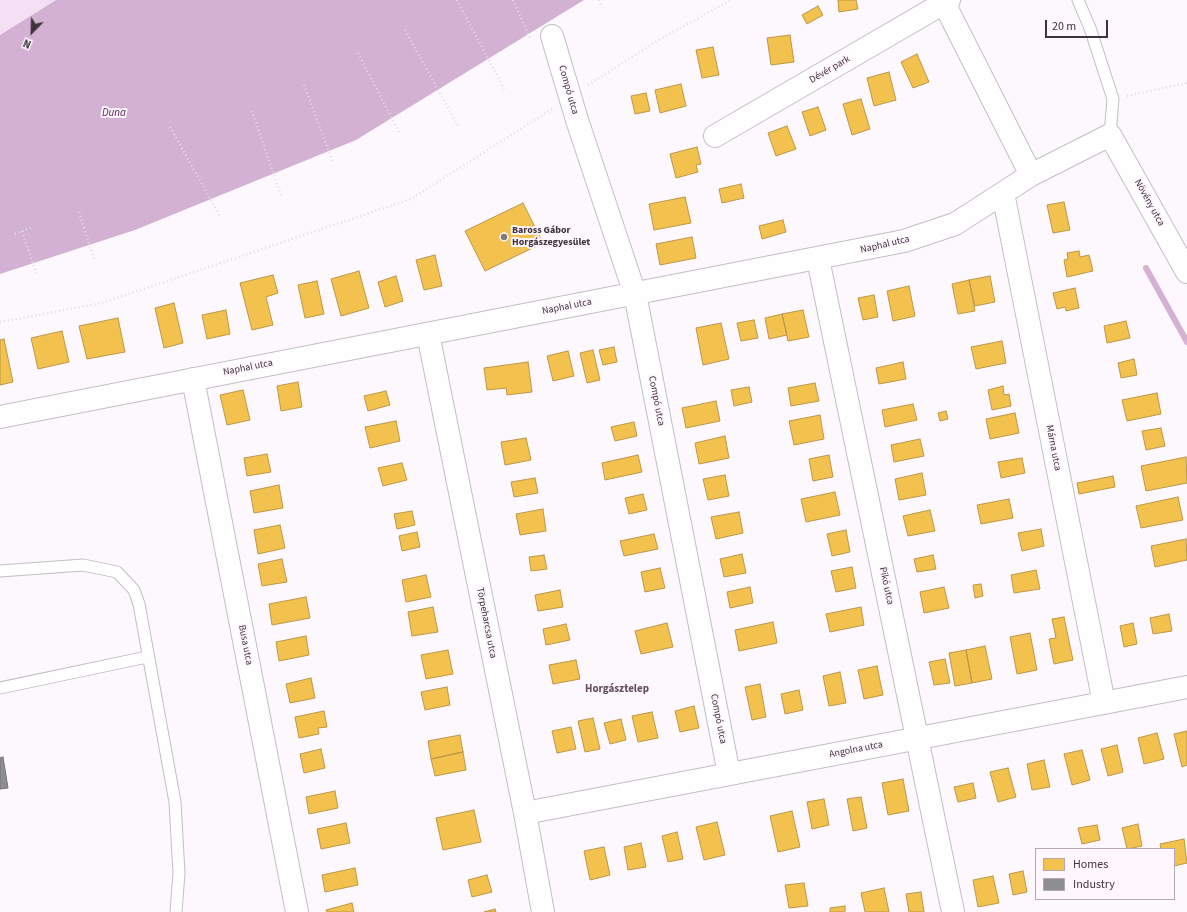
<!DOCTYPE html>
<meta charset="utf-8">
<style>
body{margin:0}
#map{position:relative;width:1187px;height:912px;overflow:hidden;background:#fdf8fd;font-family:"Source Sans 3",sans-serif}
canvas{display:block}
.legend{position:absolute;left:1035px;top:848px;width:140px;height:52px;box-sizing:border-box;background:#fff6fe;border:1px solid #b1a8b0;margin:0;padding:5px 7px;list-style:none;font-size:12px;color:#3d343c}
.legend li{display:flex;align-items:center;gap:8px;height:20px}
.legend b{width:20px;border:1px solid #b1a8b0}
.north{position:absolute;left:12px;top:12px;width:40px;height:40px;-webkit-text-stroke:3px #fff6fe;paint-order:stroke;rotate:203deg;font-size:11px;font-weight:700;line-height:16px;text-align:center;color:#3d343c}
.north::after{content:'';display:block;margin:auto;width:14px;height:18px;background:#3d343c;clip-path:polygon(50% 0,100% 100%,50% 72%,0 100%)}
.scale{position:absolute;left:1045px;top:20px;width:63px;height:18px;box-sizing:border-box;border:2px solid #3d343c;border-top:0;padding-left:5px;font-size:12px;line-height:14px;white-space:nowrap;color:#3d343c;-webkit-text-stroke:3px #fff6fe;paint-order:stroke}
</style>
<div id="map">
<canvas width="1187" height="912"></canvas>
<ul class="legend">
<li><b style="height:11px;background:#f2c14e"></b>Homes</li>
<li><b style="height:11px;background:#8d8d92"></b>Industry</li>
</ul>
<div class="north">N</div>
<div class="scale">20 m</div>
</div>
<script>
const ctx = document.querySelector('canvas').getContext('2d');
ctx.lineJoin = 'round';
function paint(path, color) { ctx.fillStyle = color; ctx.fill(path, 'evenodd'); }
const poly = rows => new Path2D(rows.map(r => 'M' + r).join(''));
function trace(path, color, width, dash) { ctx.strokeStyle = color; ctx.lineWidth = width; ctx.lineCap = dash ? 'butt' : 'round'; ctx.setLineDash(dash || []); ctx.stroke(path); }
function drawText(font, color, halo, rows, align = 'center') {
  ctx.font = font + ' "Source Sans 3",sans-serif'; ctx.lineWidth = 4; ctx.setLineDash([]); ctx.textBaseline = 'middle'; ctx.strokeStyle = halo; ctx.fillStyle = color; for (const [text, x, y, turn = 0] of rows) {
    ctx.save(); ctx.translate(x, y); ctx.rotate((+turn || 0) * Math.PI / 180); ctx.textAlign = isNaN(turn) ? turn : align; if (halo) ctx.strokeText(text, 0, 0); ctx.fillText(text, 0, 0); ctx.restore();
  }
}
const green = poly([
 [0,0,56,0,0,35]
]);
const water = poly([
 [56,0,584,0,356,140,135,230,0,274,0,35]
]);
const homes = poly([
 [838,0,856,0,858,9,839,12,838,0],
 [818,6,823,15,807,24,802,15,818,6],
 [790,35,794,62,771,65,767,38,790,35],
 [713,47,719,75,702,78,696,50,713,47],
 [917,54,929,82,913,88,901,62,917,54],
 [889,72,896,100,874,106,867,78,889,72],
 [681,84,686,106,660,113,655,90,681,84],
 [646,93,650,111,635,114,631,96,646,93],
 [861,99,870,129,852,135,843,104,861,99],
 [818,107,826,130,810,136,802,112,818,107],
 [787,126,796,149,776,156,768,133,787,126],
 [697,147,701,164,696,165,698,172,676,178,670,154,697,147],
 [741,184,744,198,722,203,719,189,741,184],
 [685,197,691,223,654,230,649,204,685,197],
 [1064,202,1070,230,1053,233,1047,205,1064,202],
 [523,203,543,243,485,271,465,231,523,203],
 [783,220,786,232,762,239,759,226,783,220],
 [692,237,696,258,660,265,656,244,692,237],
 [1079,251,1080,257,1089,255,1093,271,1067,277,1064,260,1068,259,1067,253,1079,251],
 [435,255,442,286,424,290,416,260,435,255],
 [359,271,369,308,341,316,331,279,359,271],
 [273,275,278,293,266,297,273,325,252,330,240,283,273,275],
 [396,276,403,301,385,307,378,282,396,276],
 [990,276,995,302,975,306,969,280,990,276],
 [969,280,975,311,958,314,952,284,969,280],
 [317,281,324,314,305,318,298,285,317,281],
 [909,286,915,316,893,321,887,291,909,286],
 [1075,288,1079,308,1066,311,1065,307,1057,309,1053,293,1075,288],
 [874,295,878,317,863,320,858,298,874,295],
 [174,303,183,343,164,348,155,308,174,303],
 [226,310,230,334,207,339,202,315,226,310],
 [803,310,809,337,788,341,782,314,803,310],
 [782,314,787,335,769,339,765,318,782,314],
 [118,318,125,352,87,359,79,326,118,318],
 [754,320,758,338,741,341,737,323,754,320],
 [1126,321,1130,338,1107,343,1104,326,1126,321],
 [721,323,729,359,703,365,696,328,721,323],
 [62,331,69,362,38,369,31,338,62,331],
 [4,339,13,382,0,385,0,340,4,339],
 [1002,341,1006,363,976,369,971,347,1002,341],
 [614,347,617,362,603,365,599,350,614,347],
 [593,350,600,380,587,383,580,353,593,350],
 [568,351,574,376,553,381,547,356,568,351],
 [1134,359,1137,375,1121,378,1118,363,1134,359],
 [528,362,532,392,507,395,506,388,487,390,484,368,528,362],
 [903,362,906,379,879,384,876,368,903,362],
 [298,382,302,407,281,411,277,386,298,382],
 [815,383,819,401,791,406,788,388,815,383],
 [1003,386,1004,395,1009,394,1011,406,992,410,988,390,1003,386],
 [749,387,752,402,734,406,731,390,749,387],
 [243,390,250,420,227,425,220,395,243,390],
 [386,391,390,405,368,411,364,396,386,391],
 [1157,393,1161,414,1127,421,1122,400,1157,393],
 [716,401,720,421,686,428,682,408,716,401],
 [913,404,917,420,885,427,882,410,913,404],
 [946,411,948,419,940,421,938,413,946,411],
 [1015,413,1019,433,990,439,986,419,1015,413],
 [820,415,824,439,794,445,789,421,820,415],
 [396,421,400,441,370,448,365,427,396,421],
 [634,422,637,436,615,441,611,427,634,422],
 [1161,428,1165,446,1146,450,1142,431,1161,428],
 [725,436,729,458,699,464,695,443,725,436],
 [526,438,531,460,505,465,501,442,526,438],
 [920,439,924,456,894,462,891,445,920,439],
 [267,454,271,472,247,476,244,458,267,454],
 [638,455,642,472,605,480,602,463,638,455],
 [829,455,833,477,813,481,809,459,829,455],
 [1186,457,1187,483,1146,491,1141,466,1186,457],
 [1022,458,1025,473,1001,478,998,462,1022,458],
 [402,463,407,480,383,486,378,468,402,463],
 [922,473,926,495,899,500,895,479,922,473],
 [725,475,729,496,708,500,703,479,725,475],
 [1113,476,1115,487,1079,494,1077,483,1113,476],
 [535,478,538,493,514,497,511,482,535,478],
 [279,485,283,508,254,513,250,491,279,485],
 [835,492,840,515,806,522,801,499,835,492],
 [643,494,647,510,629,514,625,498,643,494],
 [1178,497,1183,520,1141,528,1136,506,1178,497],
 [1009,499,1013,518,981,524,977,505,1009,499],
 [543,509,546,531,520,535,516,514,543,509],
 [930,510,935,531,908,536,903,516,930,510],
 [412,511,415,525,397,529,394,514,412,511],
 [739,512,743,533,716,539,711,517,739,512],
 [280,525,285,548,258,554,254,530,280,525],
 [1041,529,1044,546,1022,551,1018,533,1041,529],
 [846,530,850,552,832,556,827,534,846,530],
 [417,532,420,547,402,551,399,536,417,532],
 [654,534,658,549,624,556,620,541,654,534],
 [1186,539,1187,560,1155,567,1151,546,1186,539],
 [742,554,746,573,724,577,720,559,742,554],
 [544,555,547,569,531,571,529,557,544,555],
 [933,555,936,569,917,572,914,559,933,555],
 [282,559,287,582,262,586,258,564,282,559],
 [852,567,856,588,836,592,831,571,852,567],
 [660,568,665,588,645,592,641,572,660,568],
 [1036,570,1040,589,1014,593,1011,575,1036,570],
 [426,575,431,597,406,602,402,580,426,575],
 [981,584,983,596,975,598,973,585,981,584],
 [750,587,753,603,730,608,727,592,750,587],
 [944,587,949,608,924,613,920,592,944,587],
 [560,590,563,607,538,611,535,595,560,590],
 [306,597,310,618,272,625,269,604,306,597],
 [433,607,438,632,412,636,408,612,433,607],
 [861,607,864,625,830,632,826,614,861,607],
 [1169,614,1172,631,1153,634,1150,618,1169,614],
 [1064,617,1073,660,1054,664,1049,639,1056,638,1052,619,1064,617],
 [773,622,777,643,739,651,735,630,773,622],
 [667,623,673,647,641,654,635,631,667,623],
 [1133,623,1137,644,1124,647,1120,626,1133,623],
 [566,624,570,640,546,645,543,629,566,624],
 [1030,633,1037,670,1017,674,1010,637,1030,633],
 [306,636,309,655,279,661,276,642,306,636],
 [985,646,992,679,972,683,966,650,985,646],
 [448,650,453,674,426,679,421,655,448,650],
 [966,650,972,683,955,686,949,653,966,650],
 [945,659,950,683,934,685,929,662,945,659],
 [576,660,580,679,553,684,549,665,576,660],
 [877,666,883,695,864,699,858,670,877,666],
 [840,672,846,703,829,706,823,676,840,672],
 [311,678,315,698,290,703,286,684,311,678],
 [760,684,766,717,752,720,745,687,760,684],
 [447,687,450,705,425,710,421,692,447,687],
 [799,690,803,710,785,714,781,694,799,690],
 [694,706,699,728,680,732,675,711,694,706],
 [324,711,327,727,318,728,319,734,299,738,295,717,324,711],
 [652,712,658,738,638,742,632,716,652,712],
 [593,718,600,749,585,752,578,721,593,718],
 [621,719,626,740,610,744,604,723,621,719],
 [571,727,576,749,557,753,552,731,571,727],
 [1187,731,1187,765,1182,767,1174,734,1187,731],
 [1157,733,1164,759,1144,764,1138,738,1157,733],
 [460,735,463,752,431,759,428,741,460,735],
 [1117,745,1123,772,1108,776,1101,749,1117,745],
 [321,749,325,768,304,773,300,754,321,749],
 [1082,750,1090,780,1072,785,1064,754,1082,750],
 [463,752,466,770,435,776,431,759,463,752],
 [1044,760,1050,787,1032,790,1027,764,1044,760],
 [1008,768,1016,797,998,802,990,772,1008,768],
 [903,779,909,811,888,815,882,783,903,779],
 [973,783,976,798,958,802,954,787,973,783],
 [335,791,338,808,309,814,306,797,335,791],
 [861,797,867,828,853,831,847,799,861,797],
 [824,799,829,825,812,829,807,802,824,799],
 [474,810,481,842,443,850,436,818,474,810],
 [792,811,800,847,778,852,770,816,792,811],
 [717,822,725,855,704,860,696,827,717,822],
 [346,823,350,843,321,849,317,829,346,823],
 [1138,824,1142,846,1127,849,1122,828,1138,824],
 [1097,825,1100,840,1082,844,1078,828,1097,825],
 [677,832,683,859,668,862,662,836,677,832],
 [1184,839,1187,863,1174,866,1174,849,1161,849,1160,844,1184,839],
 [641,843,646,867,628,870,624,847,641,843],
 [604,847,610,875,590,880,584,851,604,847],
 [355,868,358,885,325,892,322,875,355,868],
 [1023,871,1027,892,1013,895,1009,874,1023,871],
 [487,875,492,892,472,897,468,880,487,875],
 [993,876,999,903,978,907,973,880,993,876],
 [804,883,808,906,789,908,785,885,804,883],
 [884,888,889,912,865,912,861,893,884,888],
 [921,892,924,912,909,912,906,894,921,892],
 [352,903,354,912,327,912,326,910,352,903],
 [845,906,845,912,830,912,830,908,845,906],
 [495,909,496,912,484,912,495,909]
]);
const industry = poly([
 [3,757,8,788,0,789,0,758,3,757]
]);
const stream = poly([
 [1146,268,1187,342]
]);
const path = poly([
 [457,0,504,89],
 [513,0,530,38],
 [599,0,602,8],
 [405,30,458,126],
 [358,53,399,132],
 [304,85,333,163],
 [588,85,657,41,731,0],
 [1127,96,1187,83],
 [252,111,281,195],
 [170,127,220,216],
 [79,212,94,259],
 [22,231,37,275],
 [15,234,33,227],
 [0,322,102,303,411,199,552,109]
]);
const lane = poly([
 [1078,0,1090,28,1113,99,1110,135],
 [0,571,83,565,117,572,134,590,139,604,175,802,179,873,176,912],
 [0,688,147,657]
]);
const street = poly([
 [944,3,1031,175],
 [552,36,577,120,635,294,729,774],
 [715,136,949,0],
 [1003,193,1104,703],
 [818,259,953,912],
 [428,334,525,813,543,912],
 [193,379,297,912],
 [0,417,904,241,955,224,1031,175,1110,135,1187,272],
 [525,813,1187,687]
]);
const markers = [
 [504,237,4,"#807980"]
];
const streetNames = [
 ["Dévér park",830,70,-30],
 ["Compó utca",568,90,74],
 ["Növény utca",1149,203,61],
 ["Naphal utca",885,245,-13],
 ["Naphal utca",567,307,-11],
 ["Naphal utca",248,368,-11],
 ["Compó utca",656,401,79],
 ["Márna utca",1053,448,79],
 ["Pikó utca",886,586,78],
 ["Törpeharcsa utca",486,623,79],
 ["Busa utca",245,645,79],
 ["Compó utca",718,719,79],
 ["Angolna utca",856,750,-11]
];
const poiNames = [
 ["Baross Gábor",512,231],
 ["Horgászegyesület",512,243]
];
const waterNames = [
 ["Duna",114,114]
];
const neighbourhoodNames = [
 ["Horgásztelep",617,690]
];
paint(green, '#f5dff4');
paint(water, '#d3b1d2');
paint(homes, '#f2c14e');
trace(homes, '#bc9749', 1);
paint(industry, '#8d8d92');
trace(industry, '#757278', 1);
trace(stream, '#d3b1d2', 6);
trace(lane, '#c3bec3', 13);
trace(street, '#c3bec3', 24);
trace(path, '#dfddde', 2.5, [1, 3]);
trace(lane, '#fffeff', 11);
trace(street, '#fffeff', 22);
for (const [x, y, r, color] of markers) { const dot = new Path2D(); dot.arc(x, y, r, 0, 2 * Math.PI); ctx.fillStyle = color; ctx.fill(dot); trace(dot, '#fff6fe', 1.5); }
drawText('10px', '#3d343c', '#fff6fe', streetNames);
drawText('bold 10px', '#3d343c', '#fff6fe', poiNames, 'left');
drawText('italic 11px', '#582058', '#fff6fe', waterNames);
drawText('bold 11px', '#625061', '#fff6fe', neighbourhoodNames);
</script>
